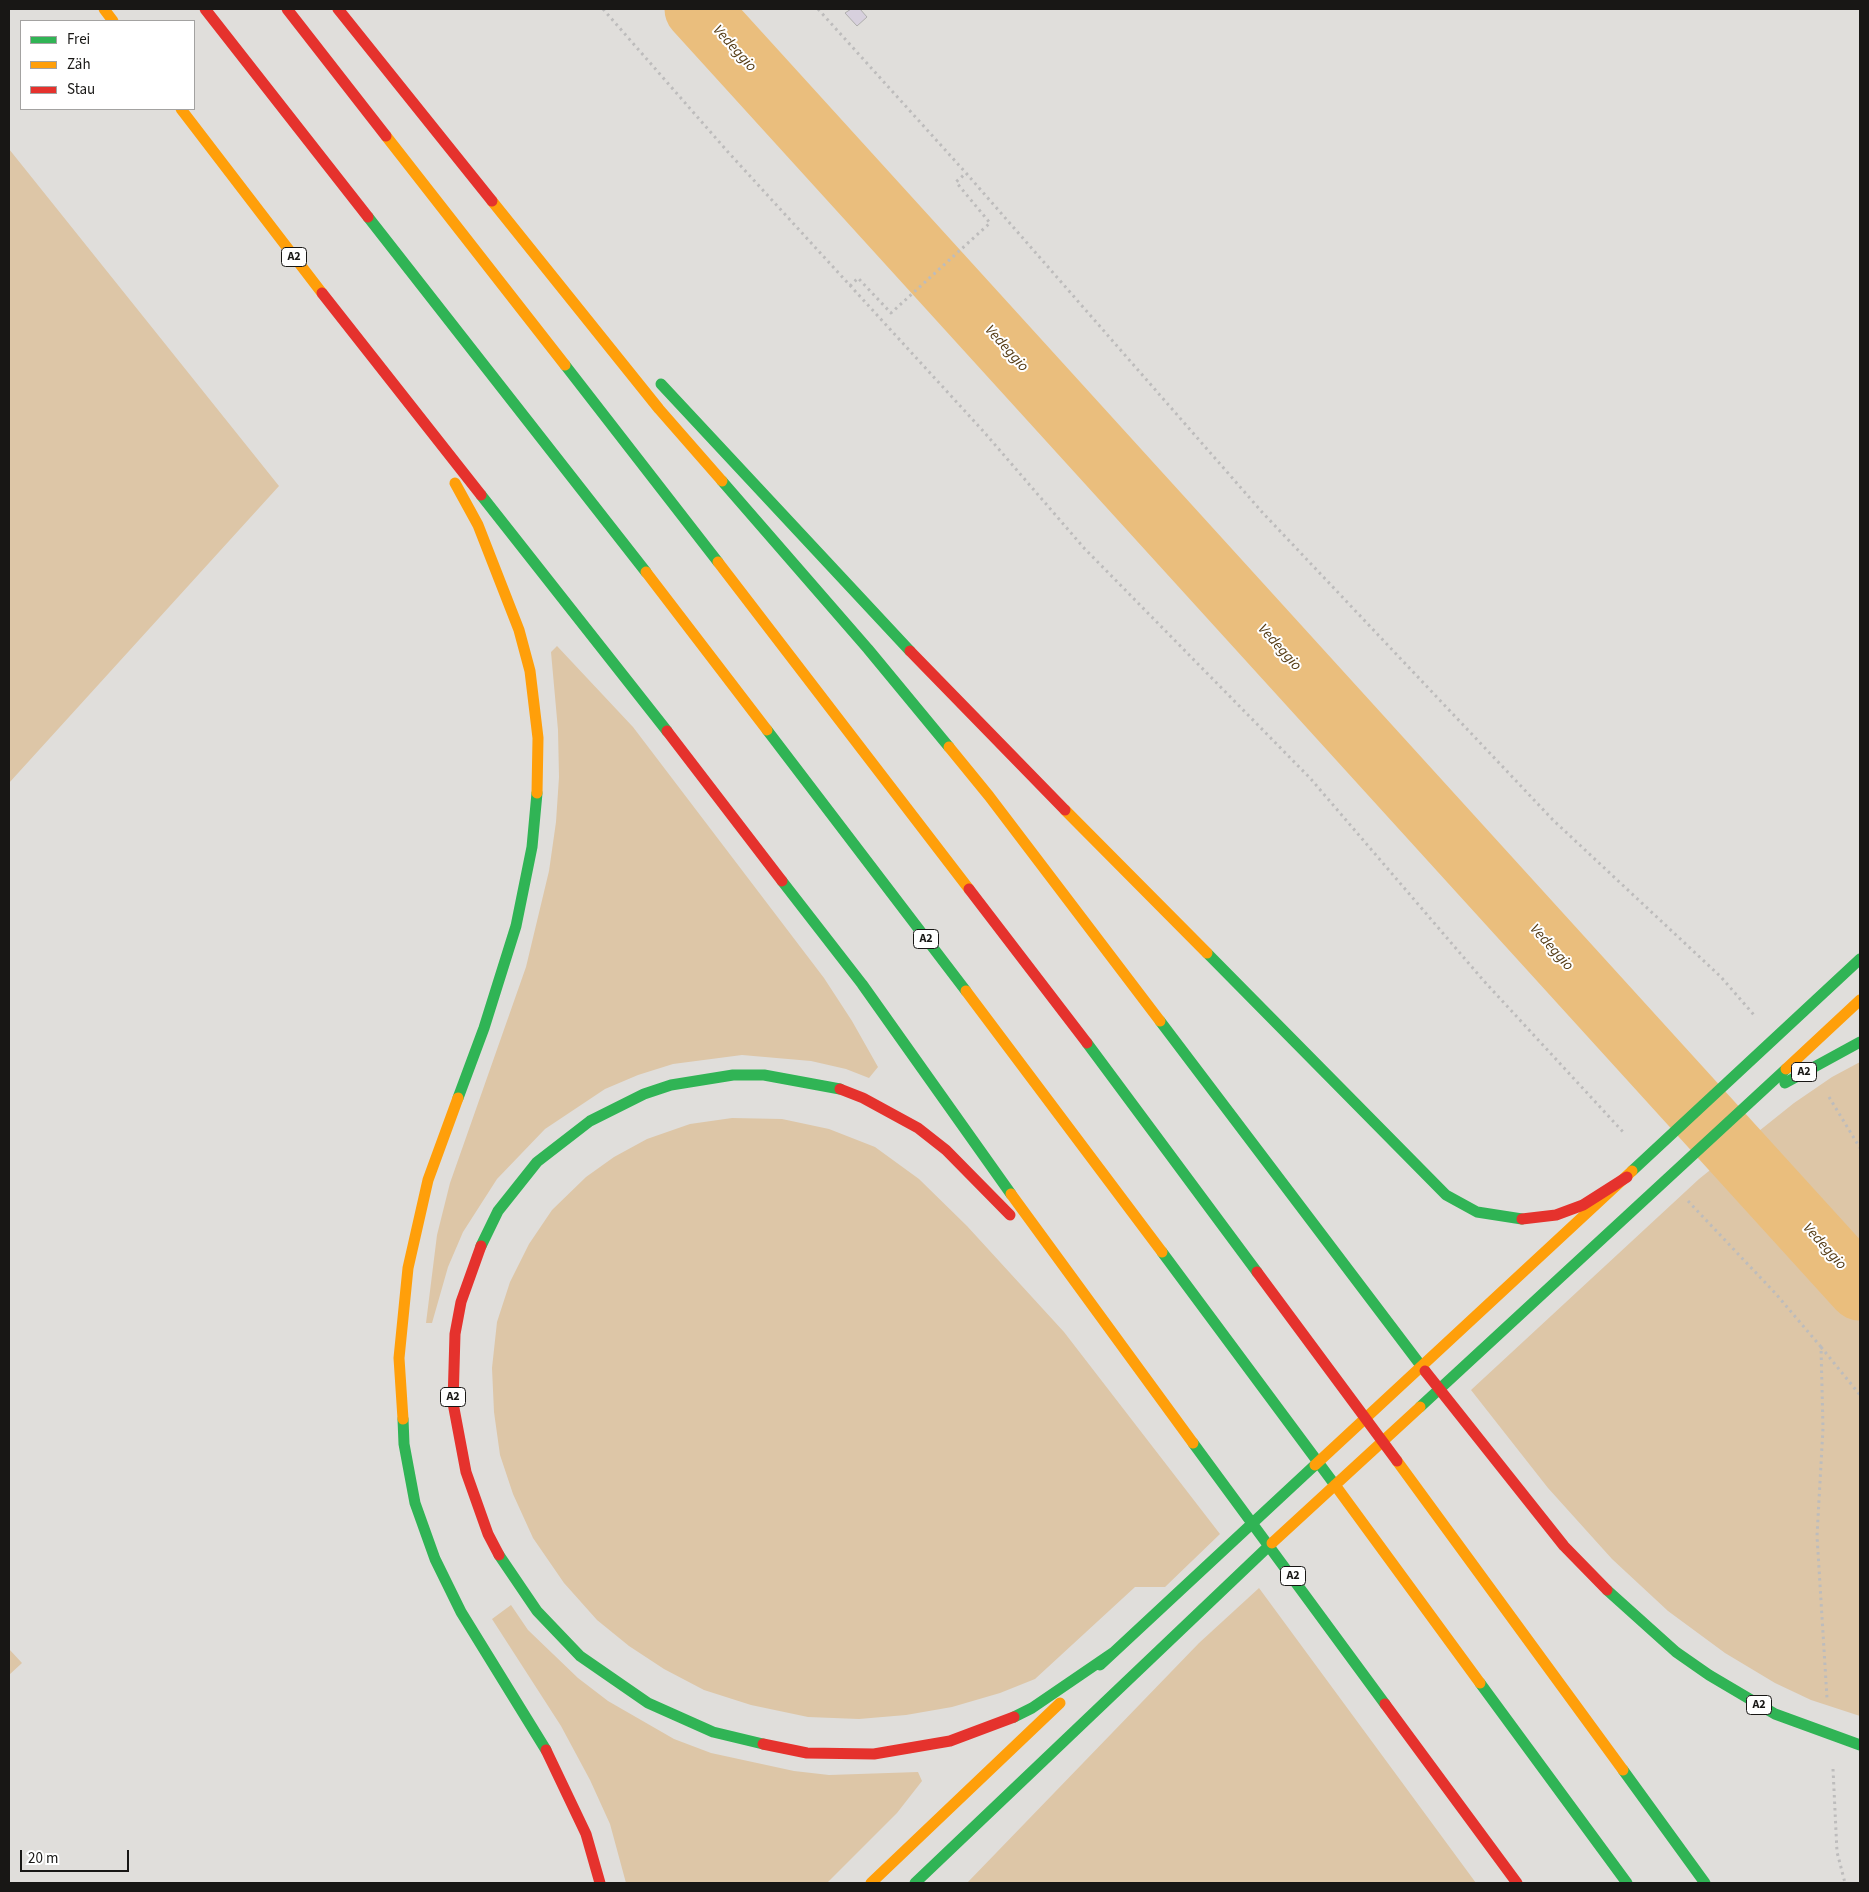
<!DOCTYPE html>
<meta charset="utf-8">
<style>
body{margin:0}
#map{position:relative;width:1869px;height:1892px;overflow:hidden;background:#e0dedb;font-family:"Source Sans 3",sans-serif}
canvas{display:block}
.frame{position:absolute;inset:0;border:10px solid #181715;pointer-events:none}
.legend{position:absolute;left:20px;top:20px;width:175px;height:90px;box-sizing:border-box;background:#fff;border:1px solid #a3a2a1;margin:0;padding:6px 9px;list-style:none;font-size:15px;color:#181715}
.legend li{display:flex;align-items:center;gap:10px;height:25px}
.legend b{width:25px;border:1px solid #a3a2a1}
.scale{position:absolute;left:20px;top:1850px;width:109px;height:22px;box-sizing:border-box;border:2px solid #181715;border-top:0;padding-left:6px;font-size:15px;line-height:18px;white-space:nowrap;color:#181715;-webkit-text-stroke:4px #fff;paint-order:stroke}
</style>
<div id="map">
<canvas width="1869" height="1892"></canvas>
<div class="frame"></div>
<ul class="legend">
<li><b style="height:6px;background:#30b455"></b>Frei</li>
<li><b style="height:6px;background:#ff9f0a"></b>Zäh</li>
<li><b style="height:6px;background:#e5322d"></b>Stau</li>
</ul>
<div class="scale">20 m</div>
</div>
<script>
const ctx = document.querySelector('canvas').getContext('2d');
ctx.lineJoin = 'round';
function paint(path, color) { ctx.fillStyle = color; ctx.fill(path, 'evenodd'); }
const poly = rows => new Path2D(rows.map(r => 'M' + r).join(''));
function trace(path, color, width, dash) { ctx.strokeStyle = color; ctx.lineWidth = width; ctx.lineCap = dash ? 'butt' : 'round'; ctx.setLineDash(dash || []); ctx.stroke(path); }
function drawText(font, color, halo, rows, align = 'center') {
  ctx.font = font + ' "Source Sans 3",sans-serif'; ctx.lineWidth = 4; ctx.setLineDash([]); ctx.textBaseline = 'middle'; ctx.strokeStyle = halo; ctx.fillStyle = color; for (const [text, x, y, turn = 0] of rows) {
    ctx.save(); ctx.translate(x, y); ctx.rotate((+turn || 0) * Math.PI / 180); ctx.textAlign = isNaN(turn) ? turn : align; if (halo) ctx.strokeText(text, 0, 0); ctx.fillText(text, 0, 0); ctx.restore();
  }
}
const green = poly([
 [9,149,279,486,9,783],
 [557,646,633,727,824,978,852,1021,878,1067,869,1078,846,1069,811,1061,742,1055,673,1064,638,1075,605,1089,545,1129,497,1179,463,1232,448,1267,432,1323,426,1323,437,1235,450,1183,526,967,549,871,556,822,559,777,558,730,551,652],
 [1860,1062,1860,1716,1811,1700,1775,1683,1725,1653,1668,1611,1612,1559,1548,1488,1471,1390,1699,1179,1794,1103,1832,1077],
 [732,1118,782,1119,829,1129,875,1147,919,1179,967,1226,1064,1332,1220,1534,1165,1587,1135,1587,1035,1679,1000,1693,952,1707,906,1715,859,1719,808,1717,751,1705,704,1690,664,1669,629,1646,597,1620,564,1583,533,1538,513,1494,500,1455,494,1412,492,1368,497,1322,510,1282,529,1244,552,1210,586,1177,614,1157,647,1139,690,1124],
 [1259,1588,1476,1883,967,1883,1199,1643],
 [511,1605,528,1630,578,1678,608,1701,674,1739,711,1753,794,1771,829,1775,918,1772,922,1781,897,1813,827,1883,626,1883,610,1824,590,1780,561,1726,492,1619],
 [9,1649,22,1663,9,1675]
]);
const river = poly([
 [697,9,1860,1288]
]);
const building = poly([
 [851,9,860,9,867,17,857,26,845,13,851,9]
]);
const path = poly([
 [603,9,728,152,984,432,1084,548,1310,778,1483,980,1624,1133],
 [818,9,966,173,1262,512,1553,820,1721,977,1754,1015],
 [850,286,858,278,891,313,990,223,956,182,966,173],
 [1829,1097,1860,1148],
 [1688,1201,1776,1294,1821,1347,1823,1428,1817,1536,1827,1698],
 [1821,1347,1860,1395],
 [1833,1769,1837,1852,1845,1883]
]);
const fast = poly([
 [368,217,646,572],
 [565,365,718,562],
 [661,384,910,651],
 [722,481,868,649,949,747],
 [481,495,667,731],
 [767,730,966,991],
 [782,881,862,984,1011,1194],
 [1207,953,1446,1195,1477,1212,1522,1219],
 [1160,1021,1425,1371],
 [1087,1043,1257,1272],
 [1785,1083,1860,1042],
 [458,1098,484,1028,516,926,532,847,537,793],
 [1632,1171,1860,959],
 [481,1246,498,1211,537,1162,590,1121,644,1094,671,1085,733,1075,764,1075,840,1089],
 [1162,1252,1335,1485],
 [1420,1407,1786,1069],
 [403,1419,404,1444,415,1503,435,1559,461,1612,546,1750],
 [1193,1443,1385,1704],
 [499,1555,537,1611,580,1656,648,1703,713,1732,763,1744],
 [1607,1590,1676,1652,1709,1675,1775,1714,1860,1745],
 [1100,1665,1315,1465],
 [1480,1683,1627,1883],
 [1014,1717,1032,1708,1114,1652],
 [1623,1770,1705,1883],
 [915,1883,1272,1543]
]);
const slow = poly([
 [104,9,113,21],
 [181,109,322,293],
 [386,136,565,365],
 [492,201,659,409,722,481],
 [455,483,478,525,519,630,530,671,538,738,537,793],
 [718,562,969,889],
 [646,572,767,730],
 [949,747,989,796,1160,1021],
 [1065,810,1207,953],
 [966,991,1162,1252],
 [1786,1069,1860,1000],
 [1011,1194,1193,1443],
 [403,1419,399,1358,408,1268,428,1180,458,1098],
 [1397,1461,1623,1770],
 [1315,1465,1632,1171],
 [1335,1485,1480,1683],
 [1272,1543,1420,1407],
 [871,1883,1060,1703]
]);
const jam = poly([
 [205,9,368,217],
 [287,9,386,136],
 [338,9,492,201],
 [322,293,481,495],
 [910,651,1065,810],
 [667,731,782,881],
 [969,889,1087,1043],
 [840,1089,863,1098,918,1128,946,1150,1010,1215],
 [1522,1219,1556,1215,1583,1205,1627,1177],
 [481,1246,461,1302,455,1334,453,1403,466,1472,488,1534,499,1555],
 [1257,1272,1397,1461],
 [1425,1371,1564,1546,1607,1590],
 [1385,1704,1517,1883],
 [763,1744,807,1753,874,1754,950,1741,1014,1717],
 [546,1750,586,1834,600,1883]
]);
const shields = [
 [294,257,25],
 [926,939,25],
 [1804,1072,25],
 [453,1397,25],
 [1293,1576,25],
 [1759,1705,25]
];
const shieldNames = [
 ["A2",294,257],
 ["A2",926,939],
 ["A2",1804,1072],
 ["A2",453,1397],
 ["A2",1293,1576],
 ["A2",1759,1705]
];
const waterNames = [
 ["Vedeggio",734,49,48],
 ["Vedeggio",1006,349,48],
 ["Vedeggio",1279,648,48],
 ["Vedeggio",1551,948,48],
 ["Vedeggio",1824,1247,48]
];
paint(green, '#ddc6a7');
trace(river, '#eabe7d', 65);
paint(building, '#d7d0dd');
trace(building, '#aeadac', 1);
trace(path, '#bdbcbc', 3, [2.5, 4]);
trace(fast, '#30b455', 11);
trace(slow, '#ff9f0a', 11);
trace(jam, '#e5322d', 11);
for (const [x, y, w] of shields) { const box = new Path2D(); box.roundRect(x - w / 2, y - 9.5, w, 19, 4); ctx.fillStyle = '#fff'; ctx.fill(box); trace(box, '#181715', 1); }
drawText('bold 12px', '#181715', null, shieldNames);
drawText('italic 15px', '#543b14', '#fff', waterNames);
</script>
